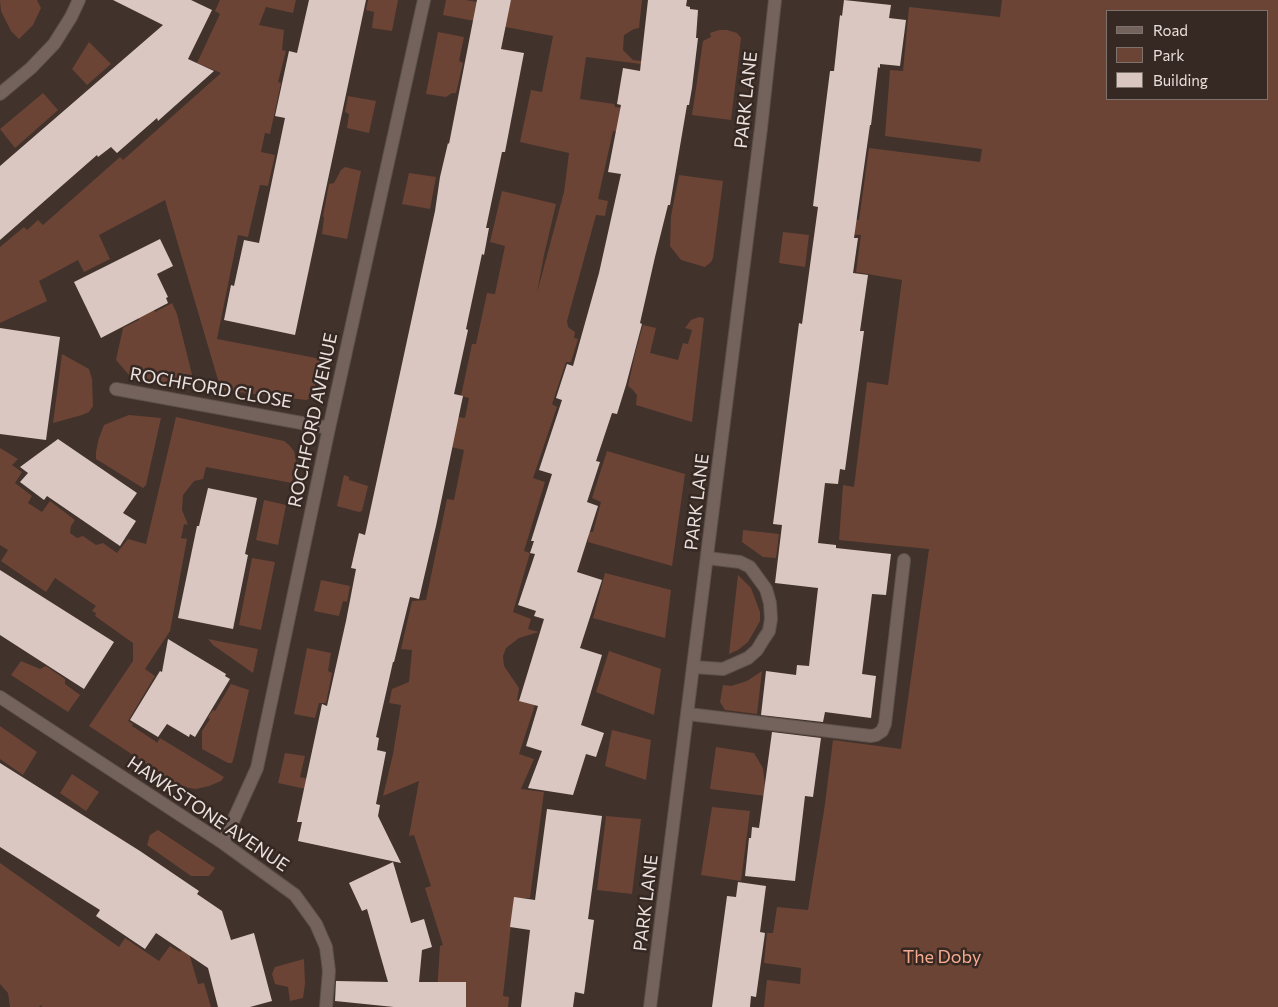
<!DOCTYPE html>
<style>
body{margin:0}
#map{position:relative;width:1278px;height:1007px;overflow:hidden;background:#41322c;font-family:Commissioner,sans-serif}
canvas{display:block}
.legend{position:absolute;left:1106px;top:10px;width:162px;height:90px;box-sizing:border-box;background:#362822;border:1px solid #7e726d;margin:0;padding:6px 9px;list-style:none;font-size:15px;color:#eae0dd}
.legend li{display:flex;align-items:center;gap:10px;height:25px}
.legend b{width:25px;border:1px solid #7e726d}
</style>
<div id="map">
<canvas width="1278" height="1007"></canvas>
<ul class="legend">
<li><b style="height:6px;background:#74635d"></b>Road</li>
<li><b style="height:14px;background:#6c4435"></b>Park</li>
<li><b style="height:14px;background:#dbc7c1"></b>Building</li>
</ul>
</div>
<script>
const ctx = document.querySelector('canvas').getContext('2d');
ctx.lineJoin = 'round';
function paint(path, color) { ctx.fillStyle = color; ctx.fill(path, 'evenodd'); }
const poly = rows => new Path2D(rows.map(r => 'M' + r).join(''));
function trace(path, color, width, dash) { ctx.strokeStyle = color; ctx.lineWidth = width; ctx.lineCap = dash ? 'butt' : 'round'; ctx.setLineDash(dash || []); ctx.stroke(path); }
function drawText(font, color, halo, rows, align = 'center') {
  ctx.font = font + ' Commissioner,sans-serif'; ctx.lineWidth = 5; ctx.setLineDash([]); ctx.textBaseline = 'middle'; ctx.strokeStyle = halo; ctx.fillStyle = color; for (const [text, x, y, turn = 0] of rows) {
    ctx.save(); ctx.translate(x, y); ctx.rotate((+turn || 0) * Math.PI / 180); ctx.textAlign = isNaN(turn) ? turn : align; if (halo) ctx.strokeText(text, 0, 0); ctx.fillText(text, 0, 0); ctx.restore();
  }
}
const green = poly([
 [0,0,37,0,41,8,33,25,19,39,11,31,1,11],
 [220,0,296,0,293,13,266,7,259,25,284,30,282,50,286,51,278,82,281,83,270,134,265,133,261,152,275,155,268,186,260,185,248,237,238,235,217,339,321,359,313,397,306,400,221,390,165,200,99,235,110,259,84,272,78,260,39,281,47,301,0,323,0,247,24,227,27,230,38,220,43,225,120,157,123,160,221,73,197,63,220,14,215,11],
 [368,0,398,0,392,31,372,28,374,12,366,10],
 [446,0,466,0,509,8,511,0,642,0,639,28,634,29,624,35,623,50,633,60,641,61,641,64,586,57,580,99,614,104,615,107,630,109,626,133,613,131,598,199,608,201,605,216,596,215,567,321,568,327,575,332,574,338,578,339,571,362,566,362,552,404,557,407,533,478,545,482,524,551,530,553,513,612,531,619,528,629,539,632,519,638,506,648,503,656,504,666,519,688,517,700,535,705,519,754,534,759,521,789,544,792,530,898,514,898,503,996,509,997,508,1007,436,1007,440,946,443,945,425,888,431,886,414,835,409,836,419,781,383,796,393,754,401,705,389,703,392,689,409,682,412,650,401,649,412,601,426,600,447,499,454,500,464,450,451,447,458,417,465,418,469,398,461,396,472,344,476,344,487,293,495,294,505,246,490,242,502,191,556,204,544,255,537,293,564,192,569,153,520,142,531,90,542,92,553,36,443,15],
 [1002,0,1278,0,1278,1007,764,1007,767,980,800,984,801,968,764,963,767,933,773,933,777,907,808,910,825,804,833,740,901,749,929,549,839,540,843,485,854,487,867,382,888,385,902,280,856,272,861,235,842,234,844,218,859,220,869,148,980,162,982,149,885,136,890,70,903,71,909,7,1000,17],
 [1107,11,1267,11,1267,99,1107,99],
 [719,30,727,30,737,33,741,38,731,120,692,115,703,41,711,37,710,33],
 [438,32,464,37,459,61,463,63,456,93,452,93,446,97,426,94],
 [89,42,111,64,87,85,72,69],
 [43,93,58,110,15,148,0,129],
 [348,96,376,101,369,133,347,128,349,114,345,112],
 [345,167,361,171,347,239,322,234,324,218,323,216,329,184,334,183,341,170],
 [409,173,436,177,430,209,402,204],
 [679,175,723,181,713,258,711,262,705,267,681,260,670,246,671,216],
 [783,232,809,235,805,267,779,263],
 [172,303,177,314,195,387,136,379,129,375,116,360,123,328,139,320,137,313,152,306,155,312],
 [699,317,704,318,692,422,636,405,637,395,632,389,628,386,635,354,643,325,656,328,650,353,678,360,683,343,688,344,692,330,685,328,691,320],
 [62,354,89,369,92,379,93,406,89,412,82,415,53,423],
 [129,415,161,418,146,485,143,488,96,459,96,452,99,438,104,425],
 [176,417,284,441,289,445,294,451,296,461,292,483,206,467,203,479,194,481,183,495,182,510,188,525,184,524,181,538,187,539,170,631,145,669,155,676,128,721,133,724,132,726,155,741,157,743,160,738,224,777,221,781,209,786,196,789,189,788,177,784,89,726,133,661,133,643,95,616,96,613,92,611,96,606,55,578,46,592,1,561,8,550,0,545,0,448,18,459,12,465,22,472,15,483,32,496,28,503,42,512,50,501,75,520,71,526,70,533,77,538,83,536,96,545,103,543,117,553,128,539,146,544],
 [607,451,685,474,672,566,588,542,589,532,593,532,601,502,592,498],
 [344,475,349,477,349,480,368,486,362,511,359,512,337,506],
 [264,500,286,505,278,545,256,540],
 [743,530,779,534,776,558,763,557,742,542],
 [252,558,275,562,261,630,239,625],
 [605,573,671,590,665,638,593,618],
 [738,575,751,588,760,612,760,621,748,642,738,650,729,654],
 [321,580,350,586,347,602,343,601,339,616,314,611],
 [208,639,258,649,253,673,213,645],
 [307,648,331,653,328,671,332,673,326,703,319,703,315,718,294,714],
 [609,651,661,669,654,715,596,692],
 [21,661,40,669,46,666,65,679,65,684,80,695,68,712,11,675],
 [762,671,757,714,725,710,720,702,723,685,731,686,747,681],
 [231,684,249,690,234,757,232,763,228,763,202,749,202,731,210,719,208,717,213,710,215,711],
 [0,726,37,752,23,775,0,759],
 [612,730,651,740,646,780,605,766],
 [716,747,754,753,763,768,766,796,710,789],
 [285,753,305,756,300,777,309,779,306,789,278,783],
 [72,774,99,792,86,811,60,793],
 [712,807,750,811,741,881,701,875],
 [606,816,641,819,632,894,597,890],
 [158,830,215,868,209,876,191,876,147,845,150,835],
 [0,863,119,947,125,938,159,961,170,946,180,952,186,943,198,984,204,983,211,1007,42,1007,41,1005,39,1007,10,1007,8,993,0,984],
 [304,959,305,984,303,998,290,1001,288,987,275,984,272,974,275,967]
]);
const building = poly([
 [113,0,191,0,212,10,188,59,214,71,158,121,157,118,117,153,111,147,98,157,97,155,0,240,0,166,163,25],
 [309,0,366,0,295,335,224,320,231,285,234,286,244,240,259,243,285,118,275,116,289,51,297,53],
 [477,0,511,0,501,49,524,53,505,152,502,152,486,228,489,228,484,255,482,254,466,329,468,330,454,394,463,396,436,526,419,599,410,597,394,662,393,662,376,737,379,738,377,750,386,752,376,804,380,805,378,816,401,863,298,841,302,822,297,822,322,704,327,706,346,621,356,569,351,568,359,533,365,535,435,211,440,177,448,143,449,144],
 [648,0,687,0,686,6,690,7,690,9,698,10,696,38,698,38,692,88,689,105,687,105,670,205,668,205,655,257,640,323,642,324,626,385,617,414,612,413,596,461,600,462,587,502,598,506,577,572,602,580,580,648,602,655,581,725,604,733,596,757,586,754,573,795,528,788,542,751,526,746,538,706,519,701,544,619,534,616,536,611,518,605,535,554,530,553,534,541,531,541,552,474,539,470,562,400,556,398,567,364,573,366,599,273,621,174,608,172,621,105,617,104,623,68,640,71],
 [844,0,891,5,889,18,906,20,900,66,880,64,880,68,878,67,871,125,870,125,854,238,858,238,853,273,868,275,860,331,864,331,845,470,840,469,838,484,825,483,818,543,836,545,836,548,891,554,886,595,872,594,862,674,876,676,871,718,825,712,823,722,761,715,766,671,796,675,797,665,809,666,818,588,775,583,782,525,773,524,799,323,802,324,818,207,813,206,830,71,834,71,840,15,842,16],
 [160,239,173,266,157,274,168,297,166,298,168,303,101,338,74,282],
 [0,328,60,337,46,440,0,434],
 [58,439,137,493,123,513,136,521,120,546,47,496,44,500,20,482,28,473,20,467],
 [208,488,257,498,245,554,248,555,233,629,178,618,197,526,199,526],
 [0,570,114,642,84,689,0,635],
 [168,639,226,674,225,676,230,679,195,737,190,734,189,737,167,724,158,737,130,720,160,671,162,672],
 [772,732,821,738,813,797,805,796,795,881,745,876,749,838,751,838,752,827,759,828],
 [0,763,140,851,199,891,197,894,222,911,231,940,254,933,272,1001,250,1007,218,1007,208,968,156,933,145,949,96,916,100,910,0,847],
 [547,809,602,816,588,919,594,920,584,994,575,992,573,1007,521,1007,530,930,510,927,514,897,535,900],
 [393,862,411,923,424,919,432,947,422,950,419,982,466,982,466,1007,394,1007,335,1001,336,981,388,982,367,909,362,911,349,883],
 [738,882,766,886,760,932,765,933,756,997,751,996,750,1007,712,1007,727,896,736,897]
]);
const lane = poly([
 [693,667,723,669,748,658,757,650,763,640,769,631,771,619,770,603,766,589,750,567,740,562,707,558],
 [688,714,871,736,876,735,882,731,885,724,904,560]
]);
const street = poly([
 [0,94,31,68,54,44,71,17,79,0],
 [116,389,329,428],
 [0,697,223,843,295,895,316,924,326,947,329,971,326,1007],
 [223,843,257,768,329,428,424,0],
 [650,1007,761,128,775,0]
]);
const streetNames = [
 ["PARK LANE",746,100,-84],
 ["ROCHFORD CLOSE",211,388,10],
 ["ROCHFORD AVENUE",313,420,-78],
 ["PARK LANE",697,502,-83],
 ["HAWKSTONE AVENUE",208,814,34],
 ["PARK LANE",646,903,-83]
];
const parkNames = [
 ["The Doby",942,957]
];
paint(green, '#6c4435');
paint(building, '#dbc7c1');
trace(lane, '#5e514c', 14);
trace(street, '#5e514c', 14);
trace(lane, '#74635d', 12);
trace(street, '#74635d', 12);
drawText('18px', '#eae0dd', '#362822', streetNames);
drawText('18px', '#f6ab8f', '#362822', parkNames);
</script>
